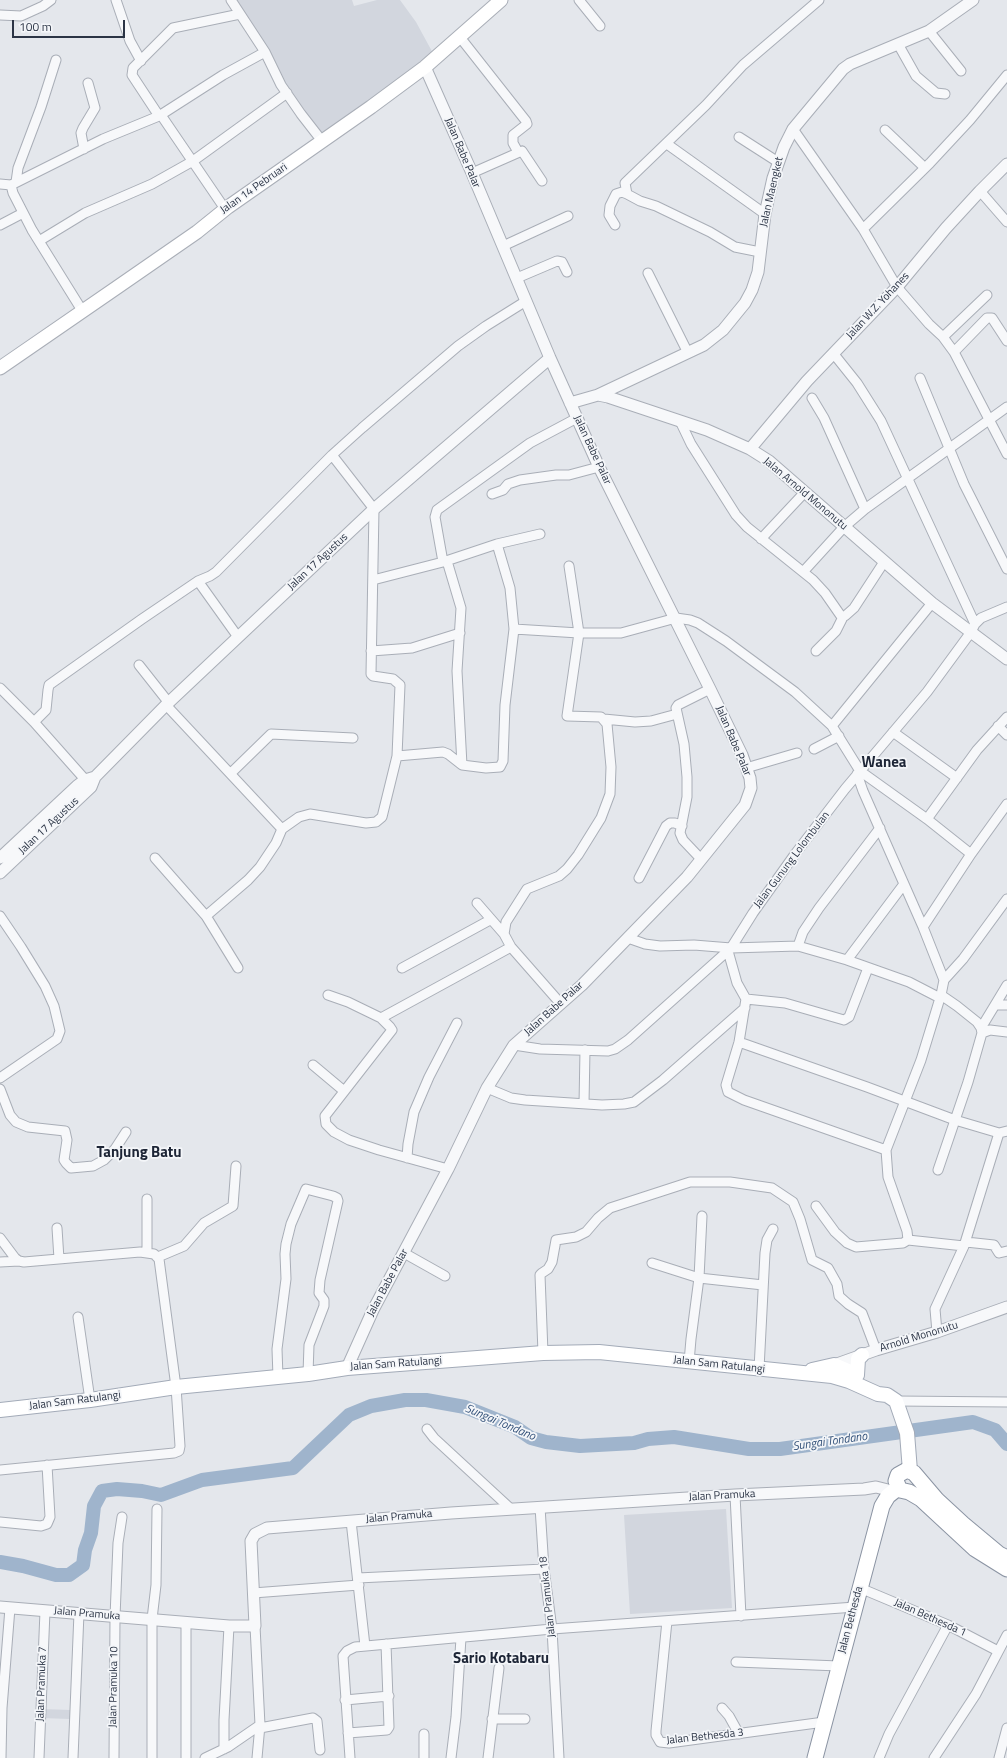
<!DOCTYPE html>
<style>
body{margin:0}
#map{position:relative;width:1007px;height:1758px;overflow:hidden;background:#e4e7ec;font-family:"Titillium Web",sans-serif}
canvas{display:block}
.scale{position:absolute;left:12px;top:20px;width:113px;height:18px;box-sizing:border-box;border:2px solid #2b3445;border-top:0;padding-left:5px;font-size:12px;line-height:14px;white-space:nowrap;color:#2b3445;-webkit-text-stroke:3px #f4f6f9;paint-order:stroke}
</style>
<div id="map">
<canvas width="1007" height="1758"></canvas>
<div class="scale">100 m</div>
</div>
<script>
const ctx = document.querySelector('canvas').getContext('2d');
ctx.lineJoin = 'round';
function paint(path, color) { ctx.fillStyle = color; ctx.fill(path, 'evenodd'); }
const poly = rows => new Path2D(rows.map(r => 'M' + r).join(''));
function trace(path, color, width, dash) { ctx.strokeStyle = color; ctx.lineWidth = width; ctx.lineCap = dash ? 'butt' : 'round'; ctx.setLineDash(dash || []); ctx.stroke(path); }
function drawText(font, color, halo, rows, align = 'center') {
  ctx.font = font + ' "Titillium Web",sans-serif'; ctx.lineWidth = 3.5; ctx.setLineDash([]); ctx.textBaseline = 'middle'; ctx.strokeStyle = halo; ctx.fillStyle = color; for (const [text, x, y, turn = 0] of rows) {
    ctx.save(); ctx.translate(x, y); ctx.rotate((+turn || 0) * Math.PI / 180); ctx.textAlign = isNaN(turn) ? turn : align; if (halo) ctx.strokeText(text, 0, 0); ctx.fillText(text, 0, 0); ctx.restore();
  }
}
const built = poly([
 [233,0,352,0,354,6,377,0,400,0,416,22,434,55,320,135,294,96],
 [726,1509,732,1608,630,1614,624,1515],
 [41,1709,71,1710,70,1719,41,1718]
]);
const river = poly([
 [0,1562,23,1566,56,1575,69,1575,83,1565,85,1550,91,1533,94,1506,102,1491,117,1489,142,1491,161,1495,202,1480,293,1468,349,1415,371,1406,405,1400,426,1400,465,1407,515,1427,531,1438,546,1442,580,1446,634,1443,648,1439,674,1437,749,1449,780,1449,973,1422,995,1430,1007,1444]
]);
const minor = poly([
 [116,0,130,41,141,61],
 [579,0,600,26],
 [0,15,21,16,43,6,51,0],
 [929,31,961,71],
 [459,36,526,121,527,124,513,135,513,143,518,152],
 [898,44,916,76,936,93,945,94],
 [265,52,281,85,301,114,322,141],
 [161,115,225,209],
 [159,116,132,75,133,68,173,28,240,14],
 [793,129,863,229,897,287,929,324,943,337,954,352,1007,454],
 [885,130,925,168],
 [739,137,778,162],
 [667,144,765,214],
 [84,149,81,133,83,128,95,108,88,83],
 [472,173,522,151,542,181],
 [16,182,18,168,41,107,56,60],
 [0,184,11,185],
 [980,191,1007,222],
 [0,225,23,213],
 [615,225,609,215,610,206,616,194,622,192,627,194],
 [863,229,930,163,970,120,1007,75],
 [39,241,85,213,152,184,193,161,287,93],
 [503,246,568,216],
 [760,252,735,247,710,232,656,206,640,201,627,194,625,183,706,105,743,65,819,0],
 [648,273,688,353],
 [517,278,557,261,562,262,567,272],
 [83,312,32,230,13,193,11,185,103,139,159,116,223,75,265,52,231,0],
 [943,337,987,295],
 [954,352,987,318,992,318,1007,341],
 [833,353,857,383,881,421,975,624],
 [920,378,964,484,1007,569],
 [812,398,824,418,865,509],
 [680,421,691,444,736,515,747,527,813,580,825,593,841,616,845,616,854,608,884,562],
 [332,455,374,509,371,674,373,676,393,679,400,685,397,756],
 [492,494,503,490,508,484,520,480,556,475,569,475,599,467],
 [761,539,805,492],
 [447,561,461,608,457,671,462,765],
 [443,562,435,517,437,510,530,443,577,418],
 [803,572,844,527,865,509,1007,407],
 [373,580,443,562,497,544,540,534],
 [198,581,238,637],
 [514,629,579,633,621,633,676,618,690,620,698,623,726,641,795,692,832,726,860,771,927,819,971,854],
 [371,651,412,648,460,633],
 [816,651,836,631,843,617],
 [139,665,169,703],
 [0,688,34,722,89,784],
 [166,705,282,829,299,817,310,814,366,823,376,822,382,817,383,813,397,756,443,752,448,754,462,765,486,768,500,767,503,761,505,705,514,629,510,588,497,544],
 [604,719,635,722,651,721,677,714],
 [34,722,46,710,48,690,49,685,142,619,198,581,210,576,216,572,332,455,362,428,458,346,486,326,526,301],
 [832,726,932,603],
 [998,726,1007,735],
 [893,732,957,778],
 [814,749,839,736],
 [746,768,797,753],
 [231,773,271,734,353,738],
 [857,774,863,791,923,927,944,980,941,995],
 [927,819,977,750,1007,717],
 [155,858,206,916,248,880,260,867,276,843,282,829],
 [701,859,683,840,680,833,687,797,687,777,684,744,676,708,678,705,710,689],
 [639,878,666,826,670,823,675,823,682,826],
 [477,903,504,934],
 [0,916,21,947,45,986,54,1006,60,1031,57,1039,0,1078],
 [206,916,238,968],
 [923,927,971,854,1007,804],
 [628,938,645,944,660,946,694,945,731,948,798,946,847,960,909,982,940,998,941,995],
 [798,946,803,932,819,908,880,828],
 [728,951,737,983,746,999,739,1042,726,1085,728,1092,744,1100,886,1150],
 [847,960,904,884],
 [402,968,490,920],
 [944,980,963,959,1007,899],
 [328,995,348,1002,381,1018,390,1027,392,1030,325,1116,326,1124,334,1132,349,1140,379,1150,448,1169],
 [746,999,785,1003,844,1020,849,1017,868,968],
 [561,1004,511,947,504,934,506,922,527,889,559,876,567,869,578,855,601,818,610,794,611,767,607,724,601,717,567,716,579,633,569,566],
 [995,1005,1007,1005],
 [381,1018,511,947],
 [981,1028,1007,985],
 [982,1033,990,1030,1007,1032],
 [739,1042,867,1087,955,1120,999,1133,1007,1131],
 [514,1045,540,1049,608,1051,615,1049,628,1040,731,948,753,913,795,854,845,789,927,692,971,632,975,624,981,618,1007,607],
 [313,1065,344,1091],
 [487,1088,511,1098,525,1100,602,1105,624,1104,634,1102,663,1080,745,1008],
 [0,1089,10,1115,16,1122,28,1127,65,1131,67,1140,64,1160,66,1163,71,1168,93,1166,104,1160,115,1149,126,1132],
 [584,1104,585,1050],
 [407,1158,408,1144,414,1112,429,1077,457,1023],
 [938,1170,968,1082,982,1033,981,1028,977,1022,957,1006,941,995],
 [147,1199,147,1252],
 [816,1206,835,1232,847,1243,856,1247,903,1243,908,1240,964,1246],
 [57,1228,59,1259],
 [0,1238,15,1258,19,1261,24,1262,140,1252,154,1254,159,1259,176,1387,180,1446,179,1451,174,1453,0,1470],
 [908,1240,907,1231,888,1177,886,1150,921,1060,940,998],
 [966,1242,994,1245,999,1253,1007,1251],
 [404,1253,445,1276],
 [158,1257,184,1246,204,1223,233,1206,236,1166],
 [0,1262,19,1261],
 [652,1263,699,1278,763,1285],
 [78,1317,90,1400],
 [937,1332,935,1309,964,1246,999,1133],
 [543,1353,540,1275,542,1273,548,1269,552,1262,556,1240,576,1237,586,1232,598,1218,610,1208,690,1182,730,1182,772,1188,793,1202,800,1219,812,1260,828,1268,837,1284,839,1296,848,1304,862,1313,876,1350],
 [689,1362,691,1339,699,1278,702,1216],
 [759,1369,765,1253,767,1240,773,1229],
 [278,1377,277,1349,286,1279,285,1254,286,1244,291,1224,306,1189,333,1196,337,1198,338,1201,320,1280,319,1293,324,1300,324,1306,309,1345,308,1374],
 [896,1401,1007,1402],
 [427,1429,434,1438,511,1509],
 [735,1495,741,1616],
 [540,1507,544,1569,552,1629,559,1758],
 [351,1521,365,1646],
 [0,1522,41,1526,47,1524,50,1517,47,1465],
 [358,1578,544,1569],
 [860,1588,948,1625,998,1651],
 [253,1593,359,1585],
 [667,1621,656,1731,656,1735,660,1742,669,1743,824,1722],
 [186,1622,186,1758],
 [255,1626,260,1725,257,1758],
 [736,1662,839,1666],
 [345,1700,389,1696],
 [722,1708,729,1716,739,1734],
 [492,1719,525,1719],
 [260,1728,313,1718,317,1721,320,1750],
 [348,1733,387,1730,389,1727,386,1644],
 [224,1749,224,1720,229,1626],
 [1,1758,2,1708,10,1608],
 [39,1758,45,1611],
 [73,1758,79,1613],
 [114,1758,115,1617,118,1543,122,1517],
 [152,1758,152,1619,156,1585,157,1509],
 [205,1758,228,1747,260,1725],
 [350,1758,343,1656,347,1651,355,1647,552,1629,855,1607],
 [424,1758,424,1734],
 [451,1758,456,1717,461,1638],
 [488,1758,499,1668],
 [879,1758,889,1734,948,1625],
 [934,1758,976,1694,1007,1635],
 [999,1758,1007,1728]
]);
const tertiary = poly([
 [598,395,704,345,723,330,745,303,752,290,758,272,765,214,773,178,784,147,793,129,843,69,850,64,929,31,973,0],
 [570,403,598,395,608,397,707,430,750,449,769,461,932,603,1007,659],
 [750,449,807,381,897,287,946,228,980,191,1007,164],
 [0,858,77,786,85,780,95,777],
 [0,873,91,787,95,777,166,705,374,509,550,358],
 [834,1365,876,1350,937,1332,1007,1307],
 [347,1368,373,1310,448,1169,487,1088,514,1045,582,985,687,877,745,805,751,788,750,778,742,755,710,689,599,467,550,358,472,173,425,67],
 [0,1607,229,1626,255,1626,251,1541,255,1534,267,1528,451,1513,735,1495,864,1489,876,1487,892,1491]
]);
const secondary = poly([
 [0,368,119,286,197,232,228,207,371,107,425,67,501,0]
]);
const primary = poly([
 [812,1370,834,1365,857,1375],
 [857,1375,858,1359,862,1355],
 [0,1410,90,1400,176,1387,308,1374,347,1368,543,1353,599,1352,832,1376,849,1381,878,1394,887,1395,896,1401,907,1433,910,1471]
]);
const trunk = poly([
 [1007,1558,999,1554,963,1524,937,1500,914,1473,907,1470,898,1475,896,1481,900,1490,909,1492,921,1499,975,1549,1007,1569],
 [815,1758,882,1506,888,1496,898,1488]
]);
const streetNames = [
 ["Jalan Babe Palar",462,153,67],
 ["Jalan 14 Pebruari",254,189,-35],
 ["Jalan Maengket",772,192,-77],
 ["Jalan W.Z. Yohanes",878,306,-47],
 ["Jalan Babe Palar",592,450,65],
 ["Jalan Arnold Mononutu",805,494,40],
 ["Jalan 17 Agustus",318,562,-43],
 ["Jalan Babe Palar",733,741,67],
 ["Jalan 17 Agustus",49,826,-43],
 ["Jalan Gunung Lolombulan",792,860,-53],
 ["Jalan Babe Palar",554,1009,-42],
 ["Jalan Babe Palar",388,1283,-62],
 ["Arnold Mononutu",919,1337,-17],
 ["Jalan Sam Ratulangi",396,1364,-4],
 ["Jalan Sam Ratulangi",719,1365,6],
 ["Jalan Sam Ratulangi",75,1401,-7],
 ["Jalan Pramuka",722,1496,-3],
 ["Jalan Pramuka",399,1517,-5],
 ["Jalan Pramuka 18",548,1597,-96],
 ["Jalan Pramuka",87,1614,5],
 ["Jalan Bethesda 1",930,1618,24],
 ["Jalan Bethesda",851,1620,-75],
 ["Jalan Pramuka 7",42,1684,-88],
 ["Jalan Pramuka 10",114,1687,-89],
 ["Jalan Bethesda 3",705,1737,-6]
];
const waterNames = [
 ["Sungai Tondano",500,1423,23],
 ["Sungai Tondano",830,1442,-8]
];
const districtNames = [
 ["Wanea",884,763],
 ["Tanjung Batu",139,1153],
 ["Sario Kotabaru",501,1659]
];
paint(built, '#d2d6de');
trace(river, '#9fb4cc', 14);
trace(minor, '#a9aeb7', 11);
trace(tertiary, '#a9aeb7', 13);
trace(secondary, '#a9aeb7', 15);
trace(primary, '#a3abb8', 16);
trace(trunk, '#8b94a3', 17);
trace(minor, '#f7f8fa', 9);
trace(tertiary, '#f7f8fa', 11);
trace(secondary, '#fff', 13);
trace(primary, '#fff', 14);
trace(trunk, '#fff', 15);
drawText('11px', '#2b3445', '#f4f6f9', streetNames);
drawText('italic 12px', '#34527a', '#f4f6f9', waterNames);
drawText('bold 15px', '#1d2536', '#f4f6f9', districtNames);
</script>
